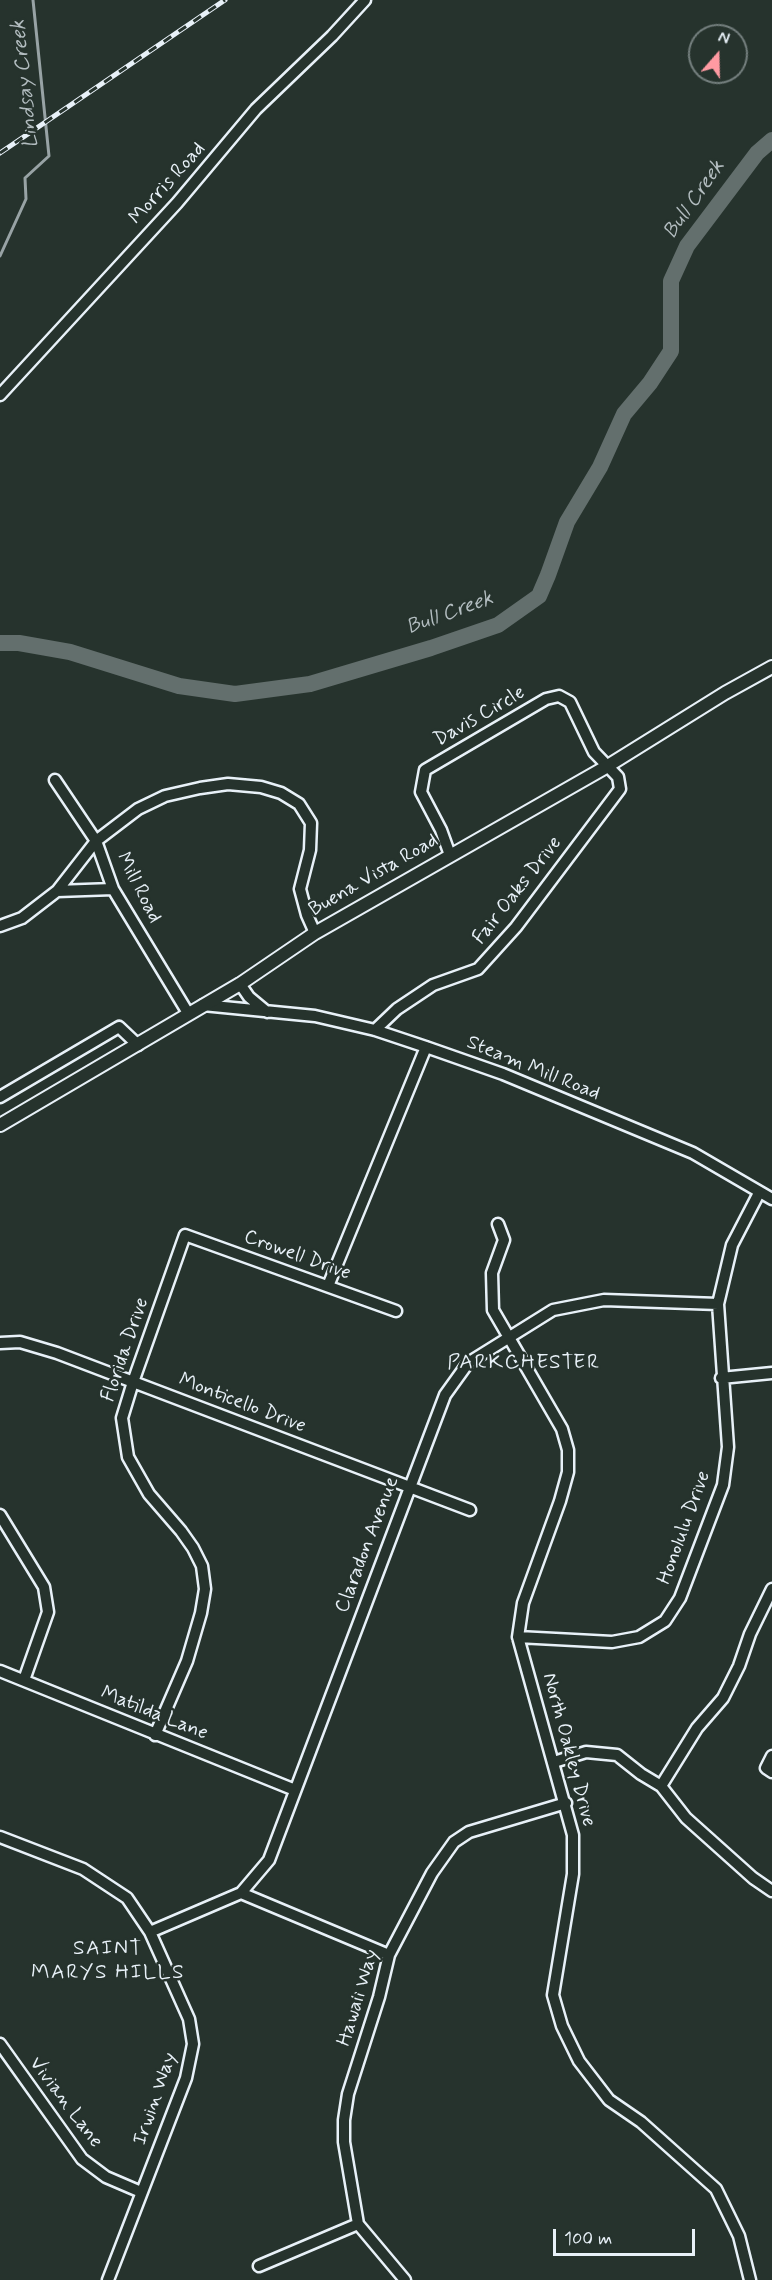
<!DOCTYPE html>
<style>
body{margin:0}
#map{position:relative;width:772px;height:2280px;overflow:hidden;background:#26332d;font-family:Mynerve,sans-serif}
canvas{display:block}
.north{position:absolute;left:688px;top:24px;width:60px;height:60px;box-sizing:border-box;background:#26332d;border:2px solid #747f7e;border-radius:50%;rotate:20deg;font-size:16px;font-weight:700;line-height:24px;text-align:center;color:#e8f1f8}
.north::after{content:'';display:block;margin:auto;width:21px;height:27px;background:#ff9aa2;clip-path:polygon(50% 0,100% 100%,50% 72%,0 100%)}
.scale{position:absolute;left:553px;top:2229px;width:142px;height:27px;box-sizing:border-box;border:3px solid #e8f1f8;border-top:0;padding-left:8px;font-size:18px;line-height:21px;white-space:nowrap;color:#e8f1f8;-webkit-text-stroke:4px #26332d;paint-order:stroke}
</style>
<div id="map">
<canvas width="772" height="2280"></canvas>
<div class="north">N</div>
<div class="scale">100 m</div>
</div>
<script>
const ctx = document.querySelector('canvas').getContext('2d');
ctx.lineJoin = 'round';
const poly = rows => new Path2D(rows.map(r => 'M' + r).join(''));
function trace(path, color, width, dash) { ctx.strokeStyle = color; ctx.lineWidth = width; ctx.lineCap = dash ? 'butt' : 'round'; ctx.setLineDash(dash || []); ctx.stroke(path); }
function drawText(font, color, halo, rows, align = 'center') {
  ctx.font = font + ' Mynerve,sans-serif'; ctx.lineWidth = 5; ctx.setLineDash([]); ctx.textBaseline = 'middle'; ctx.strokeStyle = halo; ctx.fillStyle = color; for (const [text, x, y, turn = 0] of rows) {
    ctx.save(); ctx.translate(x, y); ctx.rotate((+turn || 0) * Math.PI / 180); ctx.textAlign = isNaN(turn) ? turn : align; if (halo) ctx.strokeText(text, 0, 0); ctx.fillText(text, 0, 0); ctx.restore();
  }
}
const stream = poly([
 [0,256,26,199,25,178,49,156,33,0]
]);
const river = poly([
 [0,643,19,643,70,652,179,686,235,694,310,684,431,648,498,625,539,596,548,575,567,522,600,467,624,414,650,383,671,351,671,281,687,246,757,153,772,140]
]);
const minor = poly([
 [0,395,177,203,256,109,332,36,365,0],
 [55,780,96,841,113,889,188,1013],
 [57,891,96,841,138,809,165,796,200,788,228,784,261,787,281,793,299,804,311,823,310,850,300,889,307,915,315,933],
 [0,926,22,918,57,891,113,889],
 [240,984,249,997,267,1012],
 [203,1005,315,1016,375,1030,426,1047,503,1074,693,1153,772,1199],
 [375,1030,397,1009,433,985,478,969,516,927,620,789,618,777,594,752,570,702,559,696,546,699,425,770,421,792,441,830,450,855],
 [0,1097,119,1027,138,1045],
 [498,1224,504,1240,492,1273,493,1310,562,1429,568,1450,568,1472,560,1501,523,1603,518,1637,573,1835,573,1874,553,1995,562,2026,579,2061,609,2100,641,2122,716,2189,739,2236,750,2280],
 [328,1286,426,1047],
 [0,1343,20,1342,57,1353,470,1510],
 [721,1378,772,1373],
 [0,1515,44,1587,48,1612,24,1680],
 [518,1637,612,1642,639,1637,665,1621,680,1598,723,1485,728,1447,718,1304,732,1245,759,1193],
 [0,1671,295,1790],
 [155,1735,187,1661,201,1613,205,1589,202,1566,193,1548,181,1531,149,1494,128,1457,122,1418,133,1382,185,1235,396,1311],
 [772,1756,766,1768,772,1772],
 [554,1762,586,1752,617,1755,641,1774,661,1786,686,1818,753,1878,772,1891],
 [661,1786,697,1728,723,1698,739,1666,750,1634,772,1589],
 [0,1837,83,1869,127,1898,150,1932,189,2019,193,2044,186,2078,108,2280],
 [241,1893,389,1955],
 [150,1932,241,1893,269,1860,445,1395,468,1363,553,1310,604,1300,718,1304],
 [0,2044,82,2159,106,2177,141,2192],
 [259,2266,358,2224],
 [405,2280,358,2224,344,2142,344,2120,348,2094,379,1997,389,1955,432,1873,454,1842,469,1832,566,1803]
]);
const major = poly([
 [0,1125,240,984,315,933,606,767,725,693,772,667]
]);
const rail = poly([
 [0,153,225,0]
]);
const streetNames = [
 ["Morris Road",168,184,-48],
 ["Davis Circle",480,717,-30],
 ["Buena Vista Road",374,876,-30],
 ["Mill Road",138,888,63],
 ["Fair Oaks Drive",518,891,-52],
 ["Steam Mill Road",533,1069,22],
 ["Crowell Drive",297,1256,20],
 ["Florida Drive",126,1350,-71],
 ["Monticello Drive",242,1404,21],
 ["Honolulu Drive",685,1528,-70],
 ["Claradon Avenue",368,1545,-69],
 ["Matilda Lane",154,1714,22],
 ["North Oakley Drive",568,1750,75],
 ["Hawaii Way",359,1998,-73],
 ["Irwin Way",156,2099,-71],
 ["Vivian Lane",65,2103,53]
];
const waterNames = [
 ["Lindsay Creek",26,84,-96],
 ["Bull Creek",695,200,-55],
 ["Bull Creek",450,614,-20]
];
const neighbourhoodNames = [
 ["PARKCHESTER",524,1364],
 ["SAINT",108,1950],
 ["MARYS HILLS",108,1974]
];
trace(stream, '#98a3a5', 3);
trace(river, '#636f6d', 16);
trace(minor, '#e8f1f8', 15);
trace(major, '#e8f1f8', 16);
trace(minor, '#26332d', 10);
trace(major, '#26332d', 12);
trace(rail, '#e8f1f8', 5);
trace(rail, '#26332d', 3, [9]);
drawText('20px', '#e8f1f8', '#26332d', streetNames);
drawText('italic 21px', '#b3bdc0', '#26332d', waterNames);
ctx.letterSpacing = '1.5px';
drawText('21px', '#e8f1f8', '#26332d', neighbourhoodNames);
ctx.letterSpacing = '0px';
</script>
